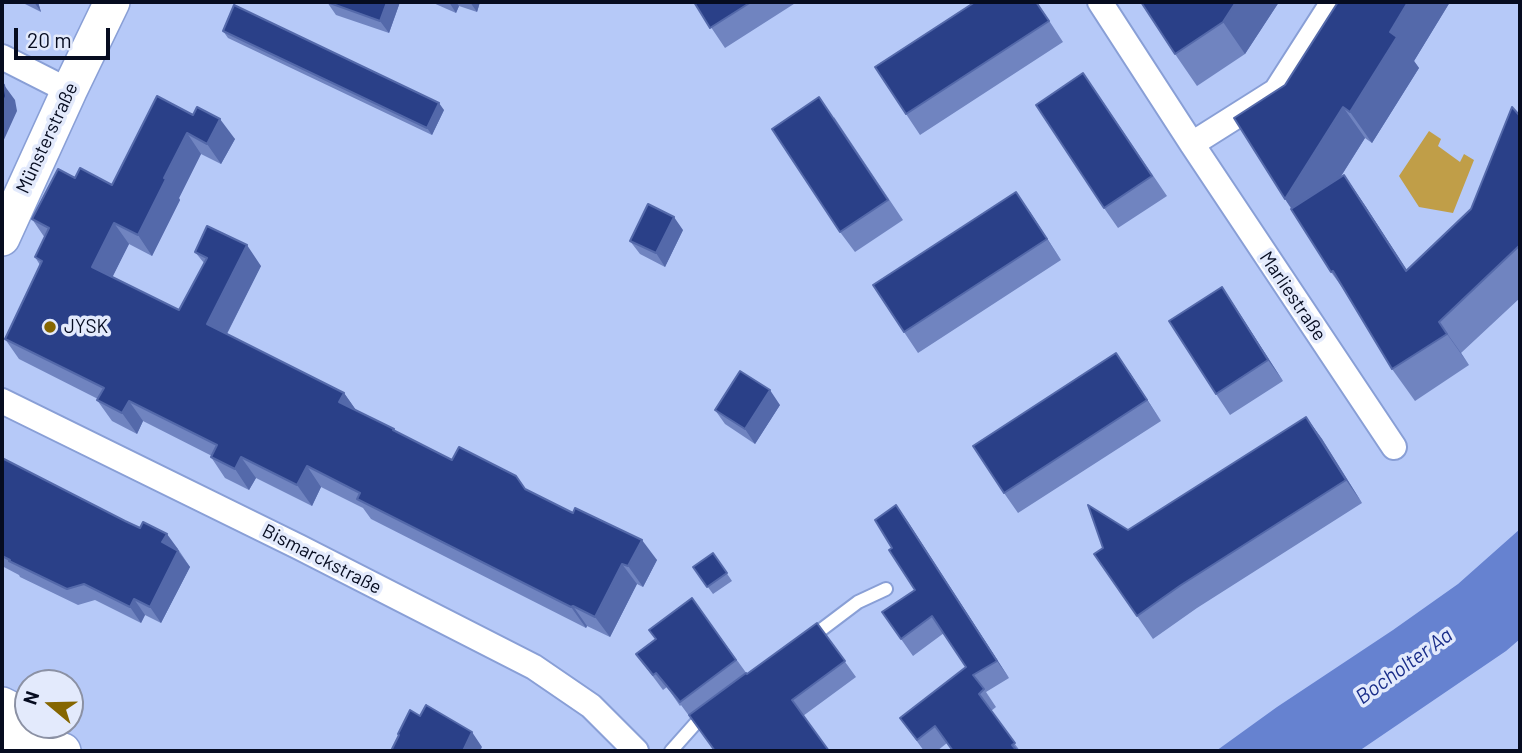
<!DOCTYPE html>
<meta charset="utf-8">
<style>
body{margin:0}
#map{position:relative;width:1522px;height:753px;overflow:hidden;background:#b6c9f8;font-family:Barlow,sans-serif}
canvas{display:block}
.frame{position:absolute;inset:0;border:4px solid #060c20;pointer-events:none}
.north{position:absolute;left:14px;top:669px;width:70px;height:70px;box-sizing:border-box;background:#e3eafc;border:2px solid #8b91a4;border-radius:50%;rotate:289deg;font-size:19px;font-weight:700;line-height:28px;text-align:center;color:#060c20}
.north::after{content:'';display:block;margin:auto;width:24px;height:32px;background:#856600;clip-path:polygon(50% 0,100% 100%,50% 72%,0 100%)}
.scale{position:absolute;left:14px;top:28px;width:96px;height:32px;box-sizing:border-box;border:4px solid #060c20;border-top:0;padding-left:9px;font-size:21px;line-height:24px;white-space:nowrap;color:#060c20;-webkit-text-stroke:5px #e3eafc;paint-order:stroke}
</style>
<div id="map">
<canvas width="1522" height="753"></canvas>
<div class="frame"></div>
<div class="north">N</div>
<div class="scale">20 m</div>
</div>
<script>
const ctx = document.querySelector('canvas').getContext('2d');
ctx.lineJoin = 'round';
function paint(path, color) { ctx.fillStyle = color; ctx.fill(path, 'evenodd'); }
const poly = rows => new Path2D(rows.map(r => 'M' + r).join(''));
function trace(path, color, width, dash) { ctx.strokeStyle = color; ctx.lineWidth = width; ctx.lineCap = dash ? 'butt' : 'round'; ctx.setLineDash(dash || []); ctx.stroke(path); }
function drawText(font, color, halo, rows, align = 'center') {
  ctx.font = font + ' Barlow,sans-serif'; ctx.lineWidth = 7; ctx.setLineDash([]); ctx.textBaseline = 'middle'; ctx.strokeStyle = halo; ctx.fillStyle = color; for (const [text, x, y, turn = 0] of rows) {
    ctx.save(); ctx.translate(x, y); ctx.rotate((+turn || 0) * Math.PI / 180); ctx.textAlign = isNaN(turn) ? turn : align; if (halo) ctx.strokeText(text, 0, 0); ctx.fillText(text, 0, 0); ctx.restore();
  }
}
const green = poly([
 [1429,131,1441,139,1438,146,1460,162,1464,154,1474,160,1453,213,1419,207,1399,176]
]);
const water = poly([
 [1520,529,1520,639,1506,651,1359,751,1216,751,1277,707,1393,630,1458,584]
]);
const lane = poly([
 [809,639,858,602,886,589],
 [671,751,695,724,708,715]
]);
const street = poly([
 [1100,2,1192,144,1394,447],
 [2,57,69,91],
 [1192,144,1276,91,1333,2],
 [2,401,299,547,534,667,591,706,636,751]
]);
const secondary = poly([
 [2,238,69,91,112,2],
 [2,705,28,718],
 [2,735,63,751]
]);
const wall = poly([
 [21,2,38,2,41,12],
 [327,2,400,2,389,33,336,15],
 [431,2,480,2,477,12,459,6,456,13],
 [694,2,797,2,725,48],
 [975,2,1037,2,1063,42,920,135,906,114],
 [1141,2,1279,2,1245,54,1197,86,1175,54],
 [1338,2,1450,2,1414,61,1419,68,1372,143,1365,138,1340,178,1344,175,1366,207,1407,270,1471,209,1520,116,1520,298,1461,353,1469,365,1415,401,1392,369,1347,294,1331,272,1285,199,1285,85],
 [223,31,444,110,432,135,228,38],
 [1097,93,1167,196,1118,228,1104,208],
 [157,96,235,139,221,164,201,154,179,198,180,200,152,256,129,244,112,277,179,310,204,263,195,252,261,266,227,334,344,393,356,410,396,432,452,460,525,489,657,560,643,587,637,584,610,637,587,626,586,628,371,519,363,508,321,487,312,506,256,478,249,490,225,478,211,457,212,456,143,421,137,434,112,421,97,400,98,399,19,359,5,339,40,265,35,257,45,238,32,219,75,178,112,185],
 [834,117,903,220,855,252,840,232],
 [1030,212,1061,260,918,353,904,332],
 [683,230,665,267,640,254,630,241],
 [1222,287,1283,381,1230,415,1216,394],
 [1130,373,1161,421,1018,513,1004,493],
 [780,405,755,444,725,424,715,410],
 [1306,417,1322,439,1362,503,1197,608,1153,639,1094,554,1128,530],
 [2,458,178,549,190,567,161,623,145,615,141,623,95,600,78,605,20,577,19,575,2,566],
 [896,505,1009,678,986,692,996,707,991,711,1020,751,953,751,947,743,937,751,924,751,900,718,966,667,944,633,913,656,882,612,915,590,892,548],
 [713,553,732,581,713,594,693,567],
 [692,598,747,674,817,623,856,677,803,716,715,751,681,705,680,706,667,687,663,690,636,654,655,639]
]);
const shadedWall = poly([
 [34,2,38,2,41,12],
 [387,2,400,2,389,33,380,21],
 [449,2,456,2,459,6,456,13],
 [470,2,480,2,477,12],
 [1236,2,1279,2,1245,54,1223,22],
 [1408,2,1450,2,1414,61,1419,68,1372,143,1350,112,1390,32],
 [4,85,15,100,17,111,2,144,2,106],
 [439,103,444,110,432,135,427,128],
 [1343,107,1365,138,1307,230,1285,199],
 [220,119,235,139,221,164,207,144],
 [187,133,201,154,179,198,180,200,152,256,138,235,164,178],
 [1344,175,1366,207,1428,303,1406,271],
 [1016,192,1030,212,1061,260,1047,239],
 [674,217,683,230,665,267,656,253],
 [114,223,129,244,107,288,92,267],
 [247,245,261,266,221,345,207,324],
 [1222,287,1236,308,1283,381,1268,360],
 [1439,322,1461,353,1469,365,1447,334],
 [1116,353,1130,373,1161,421,1147,400],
 [770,390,780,405,755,444,745,429],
 [344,393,358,413,339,402],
 [129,401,143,421,137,434,122,413],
 [1306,417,1322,439,1362,503,1346,480],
 [241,457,256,478,249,490,235,469],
 [307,466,321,487,312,506,297,485],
 [896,505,908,522,1009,678,997,661],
 [167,534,178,549,173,558,162,542],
 [642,540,657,560,643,587,628,566],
 [178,551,190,567,161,623,150,607],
 [622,564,637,584,610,637,595,617],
 [134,599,145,615,141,623,130,607],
 [573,606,587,626,586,628,571,607],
 [472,732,482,747,480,751,463,751]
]);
const building = poly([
 [327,2,387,2,380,21,327,2],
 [694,2,751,2,710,28,694,2],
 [975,2,1036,2,1049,21,906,114,875,67,975,2],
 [1141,2,1236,2,1223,22,1175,54,1141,2],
 [1338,2,1408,2,1390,32,1397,37,1350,112,1343,107,1285,199,1234,118,1285,85,1338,2],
 [234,5,439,103,427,128,223,31,234,5],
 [1083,73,1152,176,1104,208,1036,105,1083,73],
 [2,83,4,85,6,96,2,106,2,83],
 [157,96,193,115,197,107,220,119,207,144,187,133,164,178,166,179,138,235,114,223,92,267,179,310,207,258,195,252,207,226,247,245,207,324,344,393,339,402,394,429,393,430,452,460,459,447,516,476,525,489,573,513,575,508,642,540,628,566,622,564,595,617,573,606,571,607,357,499,360,493,307,466,297,485,241,457,235,469,211,457,217,445,129,401,122,413,97,400,104,388,5,339,42,261,35,257,49,228,32,219,58,169,75,178,80,168,112,185,157,96],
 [819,97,888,200,840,232,772,129,819,97],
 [1512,107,1520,116,1520,245,1439,322,1447,334,1392,369,1333,271,1331,272,1291,209,1344,175,1406,271,1471,209,1512,107],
 [1016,192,1047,239,904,332,873,285,1016,192],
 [648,204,674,217,656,253,630,241,648,204],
 [1222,287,1268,360,1216,394,1169,321,1222,287],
 [1116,353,1147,400,1004,493,973,446,1116,353],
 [740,371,770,390,745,429,715,410,740,371],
 [1306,417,1346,480,1181,585,1137,616,1094,554,1103,548,1088,505,1128,530,1306,417],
 [2,458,125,521,140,528,143,522,167,534,162,542,178,551,150,607,134,599,130,607,84,584,67,589,9,561,10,560,2,556,2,458],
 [896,505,997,661,973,675,984,689,979,694,1015,743,1012,745,1017,751,953,751,935,726,917,740,900,718,966,667,932,616,901,639,882,612,915,590,889,550,892,548,875,520,896,505],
 [713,553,727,573,707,587,693,567,713,553],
 [692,598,736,660,680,702,656,673,653,675,636,654,656,639,649,630,692,598],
 [817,623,845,661,792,700,829,751,715,751,689,715,746,673,747,674,817,623],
 [426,705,472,732,463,751,391,751,399,735,398,734,410,710,420,716,426,705]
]);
const markers = [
 [50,327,7,"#856600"]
];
const streetNames = [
 ["Münsterstraße",47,138,-65],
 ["Marliestraße",1293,296,56],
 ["Bismarckstraße",322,559,27]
];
const poiNames = [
 ["JYSK",64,327]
];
const waterNames = [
 ["Bocholter Aa",1404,666,-36]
];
paint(green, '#c09e48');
paint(water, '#6682d0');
trace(lane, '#899fd6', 16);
trace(street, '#899fd6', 28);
trace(secondary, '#899fd6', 38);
trace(lane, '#fff', 12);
trace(street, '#fff', 24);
trace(secondary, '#fff', 35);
paint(wall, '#7084c0');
paint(shadedWall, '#5469aa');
paint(building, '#2a4088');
trace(building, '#5469aa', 2);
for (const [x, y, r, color] of markers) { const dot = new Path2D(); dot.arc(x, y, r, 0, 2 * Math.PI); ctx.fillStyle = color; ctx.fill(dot); trace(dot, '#e3eafc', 2.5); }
drawText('19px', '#060c20', '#e3eafc', streetNames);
drawText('19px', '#060c20', '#e3eafc', poiNames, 'left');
drawText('italic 21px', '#192d89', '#e3eafc', waterNames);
</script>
